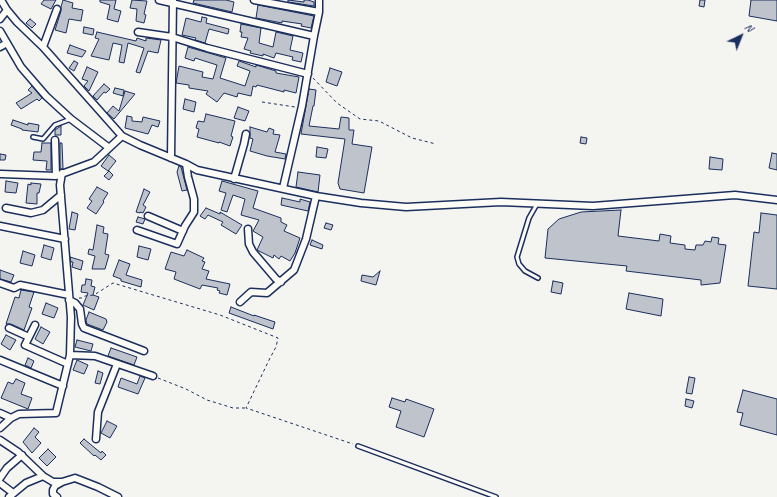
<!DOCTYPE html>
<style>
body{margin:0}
#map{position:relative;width:777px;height:497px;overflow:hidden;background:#f4f4f1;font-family:Caveat,sans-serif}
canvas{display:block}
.north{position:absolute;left:721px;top:16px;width:40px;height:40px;-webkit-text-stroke:3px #fdfcf7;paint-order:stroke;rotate:43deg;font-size:11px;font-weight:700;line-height:16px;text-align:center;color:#1b2f5e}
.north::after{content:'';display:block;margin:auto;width:14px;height:18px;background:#1b2f5e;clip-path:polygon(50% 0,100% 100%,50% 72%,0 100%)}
</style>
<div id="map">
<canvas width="777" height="497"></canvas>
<div class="north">N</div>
</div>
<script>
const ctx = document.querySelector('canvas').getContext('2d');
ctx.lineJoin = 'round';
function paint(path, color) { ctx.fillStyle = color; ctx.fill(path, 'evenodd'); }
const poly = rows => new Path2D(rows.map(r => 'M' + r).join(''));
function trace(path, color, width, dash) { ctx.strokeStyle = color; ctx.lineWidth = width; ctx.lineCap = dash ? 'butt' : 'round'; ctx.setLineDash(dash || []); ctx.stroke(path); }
const building = poly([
 [44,0,56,0,51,9,41,4,44,0],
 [63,0,73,3,72,8,83,10,81,21,69,19,66,33,55,30,61,11,61,7,63,0],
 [100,0,116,0,114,9,121,11,118,22,107,19,110,5,100,2,100,0],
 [132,0,147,1,144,14,146,15,144,23,136,21,137,9,130,8,132,0],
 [194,0,226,0,234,2,232,12,193,3,194,0],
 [288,0,304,2,304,0,308,0,314,2,314,6,288,2,288,0],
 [700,0,705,0,704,7,699,6,700,0],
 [751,0,777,0,777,21,749,16,751,0],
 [258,5,314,16,311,28,301,26,302,24,282,21,282,23,256,18,258,5],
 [202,17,207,18,206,23,229,29,228,34,209,29,205,43,195,40,196,38,182,35,186,18,201,22,202,17],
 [30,19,36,24,32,28,26,23,30,19],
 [241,24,261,28,259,43,273,47,276,32,293,36,290,50,303,53,301,62,292,60,293,57,276,53,274,58,263,54,263,56,250,53,251,51,244,49,248,38,241,37,242,32,240,32,241,24],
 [84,27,94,29,93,35,83,33,84,27],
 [97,32,136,41,137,38,146,41,146,38,161,40,158,53,148,51,140,73,136,72,144,48,128,43,124,63,119,62,122,45,113,43,109,60,91,56,99,39,95,38,97,32],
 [70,45,86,51,82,57,67,53,70,45],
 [188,47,226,58,220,78,245,86,250,71,237,66,239,61,256,67,256,65,276,71,276,73,299,77,296,93,284,90,284,92,257,85,256,87,253,86,251,96,238,93,237,97,224,93,217,102,206,94,208,91,189,88,189,85,176,83,179,66,203,72,202,77,213,79,217,65,195,58,194,61,185,58,188,47],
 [74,61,78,63,74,71,69,68,74,61],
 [87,67,98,72,89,91,84,86,88,81,82,79,87,67],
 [330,68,342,72,337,86,326,82,330,68],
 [104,84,110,89,106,93,104,92,97,100,93,96,104,84],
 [32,86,42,98,39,101,37,99,21,109,16,103,32,93,28,90,32,86],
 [115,88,124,90,123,96,113,93,115,88],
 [309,89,316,90,314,106,313,106,309,126,339,129,341,117,349,118,349,130,354,130,352,144,372,147,364,193,340,189,338,183,345,139,301,134,309,89],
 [125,91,135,94,114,119,107,113,113,106,119,111,125,91],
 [185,99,196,102,194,112,183,109,185,99],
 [238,107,249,111,245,121,234,118,238,107],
 [206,114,235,121,231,136,233,137,230,146,219,142,219,143,197,137,199,129,196,128,198,121,204,122,206,114],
 [127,116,132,117,132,121,142,122,143,117,160,121,158,127,152,125,148,134,125,128,127,116],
 [13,120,28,125,28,123,39,125,38,132,22,130,22,129,11,125,13,120],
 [61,126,61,135,55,135,55,130,61,126],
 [250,127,267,132,269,128,274,130,273,134,280,135,275,152,286,154,285,159,267,156,250,151,253,139,250,138,250,127],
 [581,137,587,138,586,144,580,143,581,137],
 [42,143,51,143,51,170,46,170,47,161,33,160,34,152,41,152,42,143],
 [60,143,62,143,63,169,60,169,60,143],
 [317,147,328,149,326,158,316,157,317,147],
 [772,153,777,154,777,170,769,168,772,153],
 [0,154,6,155,5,160,0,160,0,154],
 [109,155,116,161,108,171,101,166,109,155],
 [710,157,723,159,722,170,709,169,710,157],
 [179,166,181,167,187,190,182,191,177,172,179,166],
 [109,171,113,175,109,180,104,176,109,171],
 [298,172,320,175,318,192,296,187,298,172],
 [6,181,18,183,16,193,5,192,6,181],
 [222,181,258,191,253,208,281,218,281,222,287,225,284,231,300,238,295,253,290,261,281,256,279,259,274,255,273,258,257,250,263,237,253,231,259,220,241,215,245,199,233,195,227,212,221,210,226,193,219,191,222,181],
 [31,183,41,184,39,193,37,193,37,204,26,203,28,184,31,185,31,183],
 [97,187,108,193,103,201,104,202,96,214,87,208,92,201,89,199,97,187],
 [144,189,150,192,143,205,146,207,143,213,140,212,140,213,136,212,144,189],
 [282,198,300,202,300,199,310,202,308,211,281,205,282,198],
 [206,208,220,214,220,212,242,225,236,234,221,225,223,222,208,215,205,219,200,216,206,208],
 [621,210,618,236,659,241,660,234,671,236,670,243,685,245,685,249,695,250,696,245,703,245,705,241,711,242,712,237,719,238,718,244,726,245,720,283,701,285,701,280,626,271,627,266,545,258,548,229,559,219,581,212,621,210],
 [72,212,78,214,75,230,69,229,72,212],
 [761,213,777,215,777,289,748,286,754,232,759,233,761,213],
 [138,217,145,219,143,224,136,222,138,217],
 [326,223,333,225,331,230,324,228,326,223],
 [97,225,104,227,103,233,108,234,105,254,109,255,105,269,92,269,95,256,88,254,89,249,93,250,97,225],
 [312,240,323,245,322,249,310,245,312,240],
 [44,245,54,248,51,260,41,257,44,245],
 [139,246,151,249,148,260,137,257,139,246],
 [187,250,204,258,202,261,205,262,202,269,209,271,206,279,230,284,227,295,219,293,220,291,217,290,218,288,202,285,200,289,174,279,176,272,165,269,171,252,184,256,187,250],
 [23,251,35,255,32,266,20,263,23,251],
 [70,257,83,261,81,270,72,267,73,262,71,262,70,257],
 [119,260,130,264,126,275,142,280,141,287,121,281,121,279,113,276,119,260],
 [0,270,14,275,11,282,0,279,0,270],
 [380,271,376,285,361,281,362,275,373,277,380,271],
 [86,279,92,280,91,286,95,287,93,295,99,297,94,310,83,305,88,293,81,292,82,285,85,285,86,279],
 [553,281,563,283,561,294,551,292,553,281],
 [21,290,34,292,29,307,32,308,24,330,11,324,6,324,15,297,19,298,21,290],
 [629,293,663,299,661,316,626,309,629,293],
 [46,303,58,308,54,318,42,314,46,303],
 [231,307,254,316,254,315,275,322,273,329,229,313,231,307],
 [89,312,106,319,107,322,103,330,87,324,86,320,89,312],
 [41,327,50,332,43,344,35,339,41,327],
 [6,335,16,340,10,350,1,344,6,335],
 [77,340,93,344,91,351,75,347,77,340],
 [111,348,137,357,134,365,108,356,111,348],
 [28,358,34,361,31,368,25,365,28,358],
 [77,360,88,365,84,374,73,370,77,360],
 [98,371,103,373,100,384,95,383,98,371],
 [140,376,145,378,138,394,118,387,121,378,137,384,140,376],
 [689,377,695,378,692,394,686,393,689,377],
 [16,379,25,383,21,394,32,398,28,409,1,398,8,382,13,384,16,379],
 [743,390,777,399,777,435,740,425,743,413,737,412,743,390],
 [392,398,405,402,406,399,434,409,424,437,396,427,401,411,389,407,392,398],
 [686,399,694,401,692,408,685,406,686,399],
 [107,421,117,426,110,438,101,433,107,421],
 [34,428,39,432,35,437,41,443,32,453,23,442,34,428],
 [84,439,101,453,102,451,106,455,101,460,95,455,94,456,80,443,84,439],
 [48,449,56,457,47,466,39,458,48,449]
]);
const path = poly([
 [313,78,337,103,360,119,379,121,412,138,436,144],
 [262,102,295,107],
 [79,298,82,298,85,296,94,295,113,283,220,315,278,338,276,347,270,358,246,408,353,444],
 [158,378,186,389,207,400,233,408,245,408]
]);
const lane = poly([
 [33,137,43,139,55,125,71,119],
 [537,204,529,218,517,257,519,264,525,271,538,278],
 [358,446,496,497]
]);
const street = poly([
 [1,0,7,10,17,22,43,47,122,136,140,145,186,164,197,170,316,196,361,203,406,207,501,202,593,206,735,195,777,200],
 [159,0,314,36],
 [254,0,319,12],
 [0,19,7,10],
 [0,31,21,67,46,96,71,119,108,147],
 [138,32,172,37,207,48,308,74],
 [0,47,7,43],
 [43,47,57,9],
 [55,140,56,176],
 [171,158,173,0],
 [1,174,56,176,94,162,122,136],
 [234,179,244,144,246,134],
 [283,188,302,106,314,36,319,12,319,0],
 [6,208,31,213,43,210,61,195],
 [148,216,183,231],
 [0,226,65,239],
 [248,229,249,244,253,252,276,279,281,282],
 [137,230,177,244,185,226,194,212,194,199,188,177,186,164],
 [0,283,14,288,20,285,69,295],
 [69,300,75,303,80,309,82,324,84,328,144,351],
 [240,302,251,292,267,293,294,270,306,239,316,196],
 [35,325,25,345,68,364],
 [9,328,29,337],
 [70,355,95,356,153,376],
 [0,360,63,386],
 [0,413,11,418],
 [0,428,11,418,19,414,56,413,70,355,71,317,60,185,62,173],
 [96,439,98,412,117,364],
 [0,440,18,452,43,476,53,482,62,482],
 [0,478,7,468,22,455],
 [0,483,13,493],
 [9,497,26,483,43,476],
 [57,497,53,494,53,490,55,486,62,482,75,478,98,487,118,497]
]);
paint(building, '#bfc3cc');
trace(building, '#1b2f5e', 1);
trace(lane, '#1b2f5e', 6);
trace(street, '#1b2f5e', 9);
trace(path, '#1b2f5e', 1, [3, 3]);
trace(lane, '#fdfcf7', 3);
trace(street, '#fdfcf7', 6);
</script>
